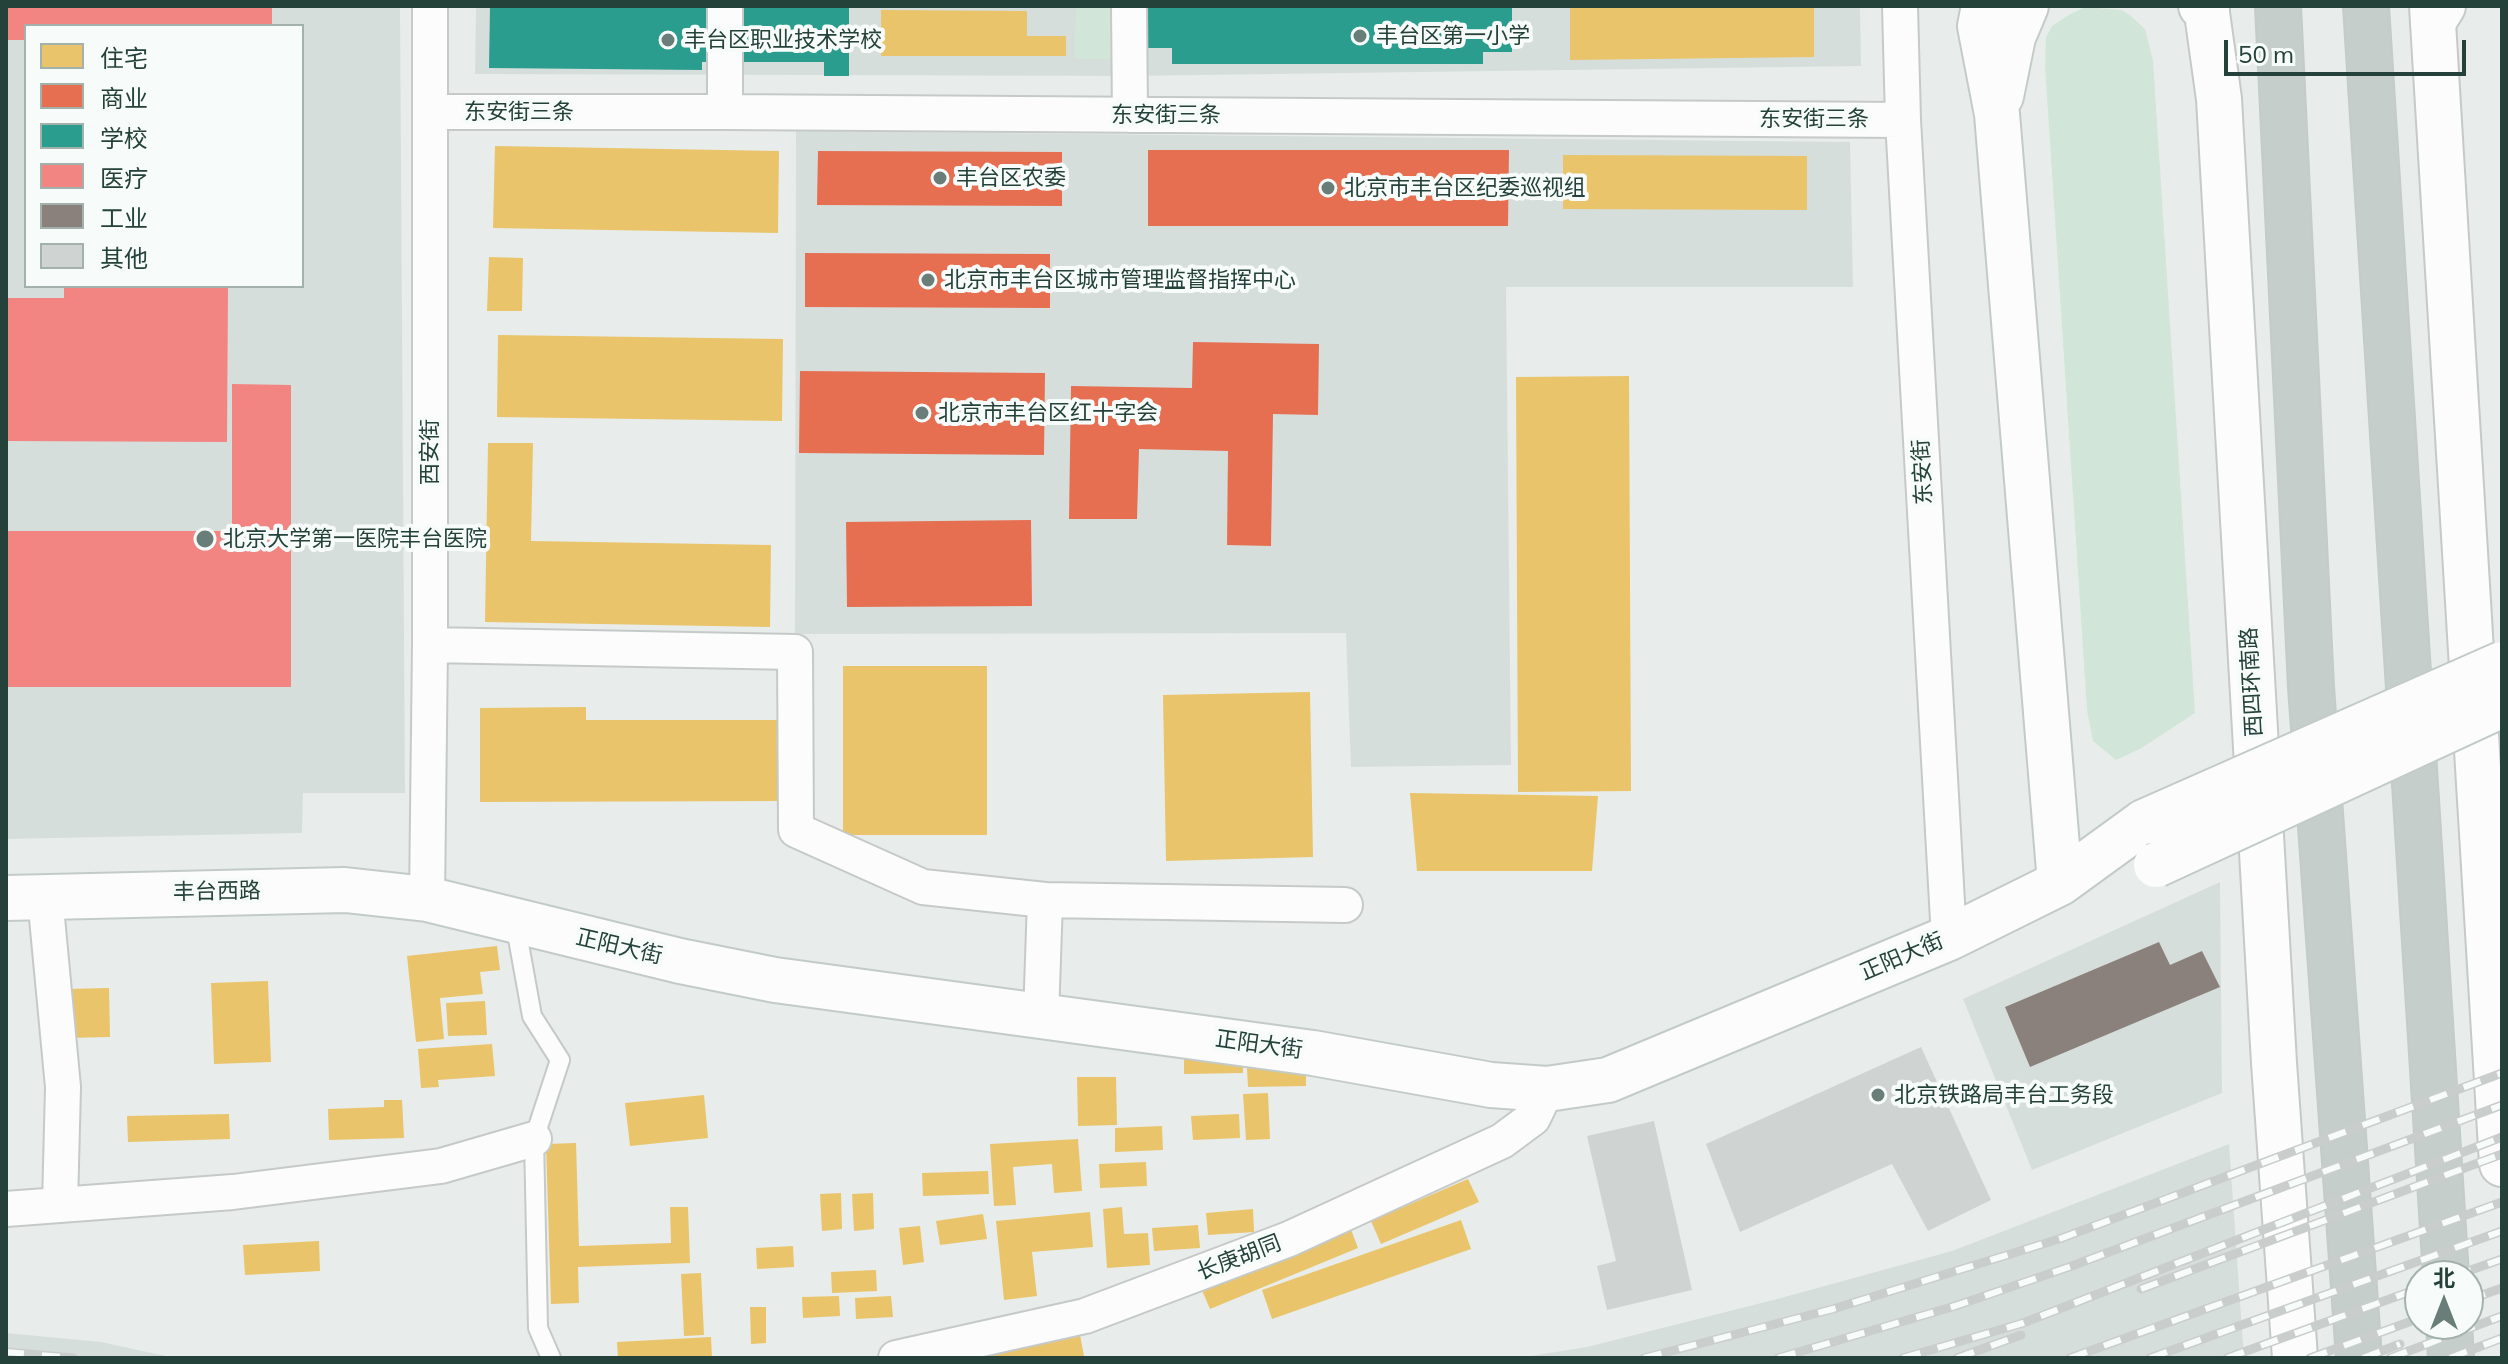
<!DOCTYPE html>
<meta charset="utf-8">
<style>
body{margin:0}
#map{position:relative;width:2508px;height:1364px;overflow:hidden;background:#e8edeb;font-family:Mulish,"Noto Sans SC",sans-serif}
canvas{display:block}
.frame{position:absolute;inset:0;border:8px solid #24423a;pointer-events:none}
.legend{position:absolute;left:24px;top:24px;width:280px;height:264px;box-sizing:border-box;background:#f7fbf9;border:2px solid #a3b1ad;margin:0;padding:10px 14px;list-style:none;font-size:24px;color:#24423a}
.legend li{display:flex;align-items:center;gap:16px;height:40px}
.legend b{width:40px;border:2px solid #a3b1ad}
.north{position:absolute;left:2404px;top:1260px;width:80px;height:80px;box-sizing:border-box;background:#f7fbf9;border:2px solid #a3b1ad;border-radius:50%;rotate:0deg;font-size:22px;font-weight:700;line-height:32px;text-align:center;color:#24423a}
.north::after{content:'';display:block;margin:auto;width:28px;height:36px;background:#697e78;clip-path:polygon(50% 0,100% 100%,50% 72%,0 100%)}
.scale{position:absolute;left:2224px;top:40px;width:242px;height:36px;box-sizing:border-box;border:4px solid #24423a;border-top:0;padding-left:10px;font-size:24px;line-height:28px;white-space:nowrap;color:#24423a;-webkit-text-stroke:6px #f7fbf9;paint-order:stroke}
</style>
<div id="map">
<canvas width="2508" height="1364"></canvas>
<div class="frame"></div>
<ul class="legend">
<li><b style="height:22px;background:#e9c46a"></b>住宅</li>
<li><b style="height:22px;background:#e76f51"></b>商业</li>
<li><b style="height:22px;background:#2a9d8f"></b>学校</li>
<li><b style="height:22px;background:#f28482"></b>医疗</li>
<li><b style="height:22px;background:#8a817c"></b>工业</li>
<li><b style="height:22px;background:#cfd4d2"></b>其他</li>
</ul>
<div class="north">北</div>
<div class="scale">50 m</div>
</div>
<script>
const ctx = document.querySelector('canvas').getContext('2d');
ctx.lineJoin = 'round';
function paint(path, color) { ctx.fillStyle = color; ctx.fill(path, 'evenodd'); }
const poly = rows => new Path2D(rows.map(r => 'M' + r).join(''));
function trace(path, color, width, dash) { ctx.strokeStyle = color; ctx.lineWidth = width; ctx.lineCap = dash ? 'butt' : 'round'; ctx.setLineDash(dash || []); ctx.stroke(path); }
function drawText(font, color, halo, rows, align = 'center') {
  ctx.font = font + ' Mulish,"Noto Sans SC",sans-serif'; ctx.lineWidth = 8; ctx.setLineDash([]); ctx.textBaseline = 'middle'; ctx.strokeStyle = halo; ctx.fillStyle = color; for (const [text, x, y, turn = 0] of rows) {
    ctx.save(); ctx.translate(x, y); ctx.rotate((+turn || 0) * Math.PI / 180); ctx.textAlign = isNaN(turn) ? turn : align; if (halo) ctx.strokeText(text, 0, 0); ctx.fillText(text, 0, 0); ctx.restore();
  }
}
const built = poly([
 [6,6,400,6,405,793,303,793,302,833,6,839],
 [26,26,302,26,302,286,26,286],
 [476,6,1860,6,1861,66,1129,76,475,74],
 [796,131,1850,142,1853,287,1506,287,1511,765,1351,767,1346,633,795,634],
 [2220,882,2222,1093,2032,1170,1963,999],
 [2229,1144,2244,1358,1518,1358,1587,1347,1781,1298,1952,1251],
 [6,1333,101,1342,175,1358,6,1358]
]);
const green = poly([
 [1076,6,1117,6,1116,59,1075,59],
 [2086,7,2122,10,2131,16,2145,29,2153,60,2195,713,2140,749,2116,760,2093,741,2087,710,2045,66,2046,37,2052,26,2072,13]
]);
const homes = poly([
 [1570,6,1814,6,1814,57,1570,60],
 [881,10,1027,11,1027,36,1066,36,1066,56,881,56],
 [495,146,779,151,778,233,493,228],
 [1563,155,1807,156,1807,210,1563,209],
 [489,257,523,258,522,311,487,311],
 [498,335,783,339,782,421,497,417],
 [1629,376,1631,791,1518,792,1516,377],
 [488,443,533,443,531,541,771,545,770,627,485,622],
 [843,666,987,666,987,835,843,835],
 [1310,692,1313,857,1166,861,1163,695],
 [586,707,586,720,778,720,778,801,480,802,480,708],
 [1410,793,1598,796,1592,871,1417,871],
 [497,946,500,970,480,972,483,994,440,998,444,1039,416,1042,407,956],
 [268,981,271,1062,214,1064,211,983],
 [109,988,110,1037,67,1038,66,989],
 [485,1001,487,1035,448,1036,446,1003],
 [492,1044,495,1076,438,1080,439,1087,421,1088,418,1049],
 [1243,1053,1243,1073,1184,1074,1184,1054],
 [1306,1067,1306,1086,1248,1087,1247,1068],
 [1077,1077,1116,1077,1117,1125,1078,1126],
 [1268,1093,1270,1139,1246,1140,1243,1094],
 [704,1095,708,1138,630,1146,625,1103],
 [384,1100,402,1100,404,1138,329,1140,328,1109,384,1107],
 [229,1114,230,1139,128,1142,127,1116],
 [1239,1114,1240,1138,1193,1140,1191,1116],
 [1162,1126,1163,1150,1115,1152,1115,1128],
 [1078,1139,1082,1191,1054,1193,1052,1164,1013,1167,1016,1205,994,1206,990,1144],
 [576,1143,579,1246,671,1243,670,1207,688,1207,690,1263,578,1267,579,1303,551,1304,546,1144],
 [1146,1162,1147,1186,1100,1188,1099,1164],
 [988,1171,989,1194,923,1196,922,1173],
 [1468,1179,1479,1202,1381,1244,1371,1221],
 [841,1193,842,1229,822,1231,820,1194],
 [873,1193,874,1229,854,1231,852,1194],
 [1122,1207,1124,1234,1148,1233,1150,1265,1107,1268,1103,1209],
 [1253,1209,1254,1232,1208,1235,1206,1213],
 [1090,1212,1093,1247,1032,1252,1037,1296,1004,1300,996,1221],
 [983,1214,987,1239,940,1245,936,1221],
 [1461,1220,1471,1249,1272,1319,1262,1290],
 [1198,1225,1200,1248,1154,1251,1152,1228],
 [920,1226,924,1262,903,1265,899,1228],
 [1350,1227,1358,1248,1210,1309,1201,1288],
 [319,1241,320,1271,245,1275,243,1245],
 [793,1246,794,1267,757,1269,756,1248],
 [876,1270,877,1291,832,1293,831,1272],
 [701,1273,704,1335,684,1336,681,1274],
 [839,1296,840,1316,803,1318,802,1297],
 [891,1296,893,1317,856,1319,855,1298],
 [750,1307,766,1307,766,1343,751,1344],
 [1079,1330,1084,1356,1073,1358,976,1358,975,1352],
 [711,1337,712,1358,618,1358,617,1342]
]);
const shops = poly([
 [1148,150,1509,150,1508,226,1148,226],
 [818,151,1062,152,1062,206,817,205],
 [805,253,1050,254,1050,308,805,307],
 [1193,342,1319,344,1318,415,1273,414,1271,546,1227,545,1228,451,1139,449,1137,519,1069,519,1071,386,1192,388],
 [800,371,1045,373,1044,455,799,453],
 [1031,520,1032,606,847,607,846,522]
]);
const schools = poly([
 [490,6,849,6,849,76,824,76,824,62,702,62,702,70,489,68],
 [1139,6,1512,6,1512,52,1483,52,1483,64,1172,64,1172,48,1139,48]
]);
const health = poly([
 [6,6,272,6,272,26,26,26,26,40,6,40],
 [64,286,228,286,227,442,6,441,6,298,64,298],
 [232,384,291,385,291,687,6,687,6,531,232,531]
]);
const industry = poly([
 [2159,942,2170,965,2202,951,2220,987,2030,1067,2005,1007]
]);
const building = poly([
 [1921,1047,1991,1200,1928,1231,1892,1164,1740,1232,1706,1144],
 [1654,1121,1692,1290,1607,1310,1597,1266,1616,1261,1587,1136]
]);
const service = poly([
 [515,922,532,1016,560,1060,534,1139,538,1328,551,1358]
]);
const minor = poly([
 [725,6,725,112],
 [1129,6,1130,115],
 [1900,6,1903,120,1949,938],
 [430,112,725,112,1903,120],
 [430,645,795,652,796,830,923,887,1045,900],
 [45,897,63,1087,60,1205],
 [427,899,430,645,430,6],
 [1041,1017,1045,900,1345,905],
 [6,1209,233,1192,441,1166,534,1139],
 [896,1358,1085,1316,1289,1239,1502,1141,1533,1118,1547,1089]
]);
const tertiary = poly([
 [2206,6,2219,99,2274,1063,2295,1358],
 [2432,6,2502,1164]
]);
const secondary = poly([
 [1984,6,1980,26,1997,114,2060,883],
 [2201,6,2207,11],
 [2433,22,2443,6],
 [2001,96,2013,37,2026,6],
 [6,898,345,890,427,899,680,961,775,980,1313,1053,1491,1085,1547,1089,1608,1080,1949,938,2060,883,2144,822]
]);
const trunk = poly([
 [2278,6,2311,687,2359,1358],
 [2366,6,2446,1276],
 [2449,1324,2451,1358]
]);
const rail = poly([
 [2454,1276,2502,1259],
 [2141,1289,2502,1154],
 [2468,1300,2502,1288],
 [6,1352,73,1358],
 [1644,1358,1833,1309,2062,1238,2502,1073],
 [1778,1358,1955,1306,2069,1267,2502,1105],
 [1903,1358,2023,1323,2502,1137],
 [1957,1358,2021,1335],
 [2070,1358,2502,1202],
 [2150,1358,2502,1231],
 [2227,1358,2420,1288],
 [2310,1358,2420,1318],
 [2363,1358,2400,1344],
 [2390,1358,2502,1316],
 [2450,1358,2502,1338]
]);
const secondaryBridge = poly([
 [2144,822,2502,664],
 [2156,865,2502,705]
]);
const markers = [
 [1360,36,8,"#697e78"],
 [668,40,8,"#697e78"],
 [940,178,8,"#697e78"],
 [1328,188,8,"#697e78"],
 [928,280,8,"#697e78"],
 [922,413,8,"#697e78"],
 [205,539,10,"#697e78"],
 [1878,1095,8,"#697e78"]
];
const poiNames = [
 ["丰台区第一小学",1376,36],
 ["丰台区职业技术学校",684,40],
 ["丰台区农委",956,178],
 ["北京市丰台区纪委巡视组",1344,188],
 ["北京市丰台区城市管理监督指挥中心",944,280],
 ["北京市丰台区红十字会",938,413],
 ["北京大学第一医院丰台医院",223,539],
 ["北京铁路局丰台工务段",1894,1095]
];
const streetNames = [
 ["东安街三条",519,112],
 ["东安街三条",1166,115],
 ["东安街三条",1814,119],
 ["西安街",430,452,-90],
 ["东安街",1923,472,-93],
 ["西四环南路",2252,682,-93],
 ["丰台西路",217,892,-1],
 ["正阳大街",619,947,13],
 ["正阳大街",1902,957,-23],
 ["正阳大街",1259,1045,8],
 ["长庚胡同",1239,1258,-21]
];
paint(built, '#d6dedb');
paint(green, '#d1e6d8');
paint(homes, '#e9c46a');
paint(shops, '#e76f51');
paint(schools, '#2a9d8f');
paint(health, '#f28482');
paint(industry, '#8a817c');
paint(building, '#cfd4d2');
trace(service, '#c5cac8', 22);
trace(minor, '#c5cac8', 38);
trace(tertiary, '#c5cac8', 48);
trace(secondary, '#c3cbc8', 48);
trace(trunk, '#c3ccc9', 48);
trace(service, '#fcfcfc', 18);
trace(minor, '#fcfcfc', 34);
trace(tertiary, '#fcfcfc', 44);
trace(secondary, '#fcfcfc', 44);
trace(trunk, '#c6cecc', 44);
trace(rail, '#c9cdcc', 9);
trace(rail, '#f7fbf9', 6, [18]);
trace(secondaryBridge, '#c3cbc8', 48, []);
trace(secondaryBridge, '#fcfcfc', 44);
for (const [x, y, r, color] of markers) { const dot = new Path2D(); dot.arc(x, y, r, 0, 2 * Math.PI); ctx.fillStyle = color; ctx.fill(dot); trace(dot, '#f7fbf9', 3); }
drawText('22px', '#24423a', '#f7fbf9', poiNames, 'left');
drawText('22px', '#24423a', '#f7fbf9', streetNames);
</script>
